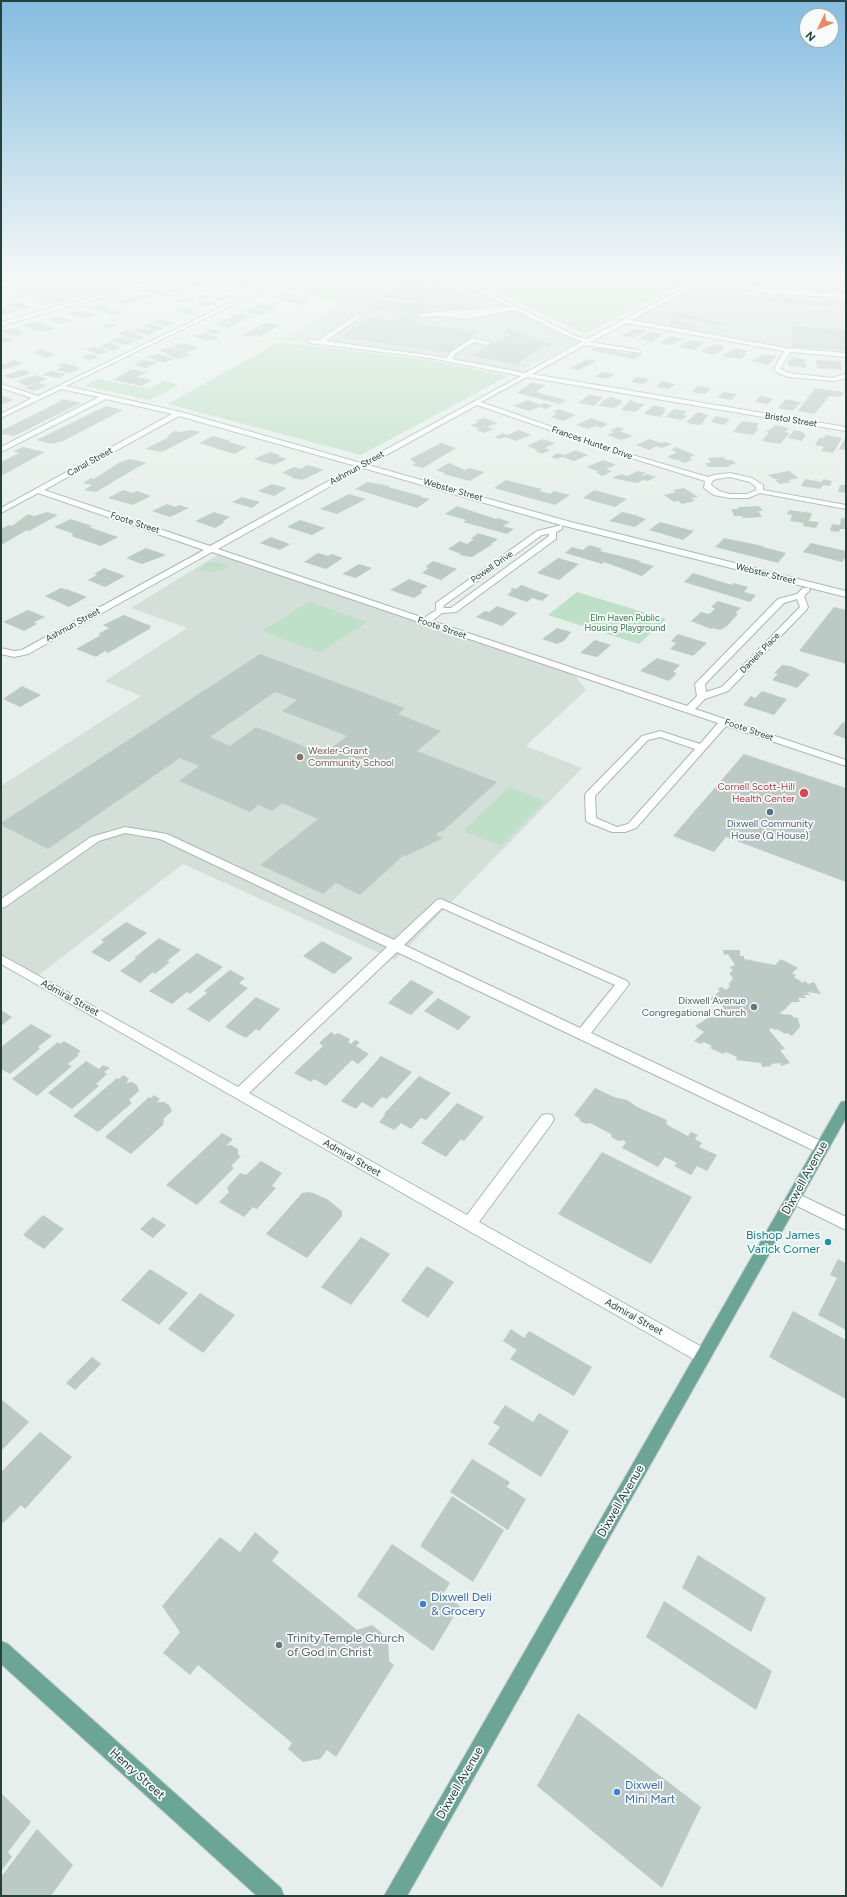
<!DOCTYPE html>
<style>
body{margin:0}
#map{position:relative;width:847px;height:1897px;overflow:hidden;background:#e6efeb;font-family:Figtree,sans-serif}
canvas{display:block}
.frame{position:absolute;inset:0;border:2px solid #24423a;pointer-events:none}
.north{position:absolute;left:799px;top:8px;width:40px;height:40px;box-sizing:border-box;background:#f7fbf9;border:1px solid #a3b1ad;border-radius:50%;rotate:226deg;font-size:11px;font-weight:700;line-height:16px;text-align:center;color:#24423a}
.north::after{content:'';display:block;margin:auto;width:14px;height:18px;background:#f4845f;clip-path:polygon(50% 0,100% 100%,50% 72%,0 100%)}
</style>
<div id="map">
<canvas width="847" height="1897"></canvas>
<div class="frame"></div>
<div class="north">N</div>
</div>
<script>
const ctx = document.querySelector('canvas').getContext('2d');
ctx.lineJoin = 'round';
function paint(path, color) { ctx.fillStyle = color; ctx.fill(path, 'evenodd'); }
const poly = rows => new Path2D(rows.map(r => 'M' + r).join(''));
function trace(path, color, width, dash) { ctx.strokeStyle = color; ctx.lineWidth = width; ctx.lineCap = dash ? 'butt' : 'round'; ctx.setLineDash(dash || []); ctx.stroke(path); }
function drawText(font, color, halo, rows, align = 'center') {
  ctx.font = font + ' Figtree,sans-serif'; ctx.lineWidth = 3.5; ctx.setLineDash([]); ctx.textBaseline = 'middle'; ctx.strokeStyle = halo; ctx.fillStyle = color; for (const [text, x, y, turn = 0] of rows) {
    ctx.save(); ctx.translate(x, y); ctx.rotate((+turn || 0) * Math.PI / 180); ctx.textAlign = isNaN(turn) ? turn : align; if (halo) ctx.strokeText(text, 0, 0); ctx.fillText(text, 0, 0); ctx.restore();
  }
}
const built = poly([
 [1,275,166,275,50,305,1,290],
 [237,275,448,275,580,342,515,373,432,357,280,340,310,324,341,302],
 [712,275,846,275,846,355,786,350,627,321],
 [222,552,572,672,586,690,526,746,582,768,395,960,183,864,35,978,1,959,1,786,141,696,105,681,187,628,131,608]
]);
const green = poly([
 [463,275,698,275,585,334],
 [754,280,799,288,846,291,846,293,772,288,746,284],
 [298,285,344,292,347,293,336,300,330,301,288,289],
 [279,342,429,360,508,376,361,455,168,404],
 [98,379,148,389,164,381,179,385,150,400,84,386],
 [209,562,216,562,230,567,213,572,197,571],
 [577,592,666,619,639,644,548,615],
 [309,602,310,602,367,622,320,653,262,631],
 [509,787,546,801,501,846,463,831]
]);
const building = poly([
 [1,275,98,275,98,276,69,281,14,285,1,280],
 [201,275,214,275,226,278,214,282,198,276],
 [276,275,316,277,323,275,345,275,325,285,286,279,277,277,279,276],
 [417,275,427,275,436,279,425,281,428,283,439,281,482,302,464,305,464,309,431,310,423,312,416,323,397,320,405,312,368,309,381,300,418,303,420,301,381,297,408,277],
 [744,275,773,275,804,282,846,284,846,291,799,288,754,280,757,278,748,278],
 [188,279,205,284,194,287,179,282],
 [240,281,254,285,235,290,223,286],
 [170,286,176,286,187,290,176,293,161,288],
 [153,289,162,290,172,295,162,297,145,291],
 [286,293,311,301,298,305,273,297],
 [141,294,151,297,126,304,116,301],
 [206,294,213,297,204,299,196,297],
 [225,294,233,295,223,301,213,299],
 [760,296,804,300,804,305,760,301],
 [189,298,197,300,185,303,178,301],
 [805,300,846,302,846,308,804,305],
 [206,301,213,301,220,302,208,307,196,305],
 [16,302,32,307,21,310,5,305],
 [259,303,269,304,278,307,267,311,253,306],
 [99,305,104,306,113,310,104,312,93,309,95,309,93,306],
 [1,306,17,311,4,315,1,314],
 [184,308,197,312,190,315,174,310],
 [252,308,259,309,269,312,257,316,242,311],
 [118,310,124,312,112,316,105,313],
 [78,311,84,311,96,315,81,318,67,313],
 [669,311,725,323,720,325,664,314],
 [240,313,252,316,227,328,215,324],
 [58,316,72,321,59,324,48,319],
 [371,317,477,332,450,353,340,337],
 [161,319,175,323,165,326,151,322],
 [671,320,698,326,692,329,670,325,668,322],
 [36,322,51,327,55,329,41,332,21,325],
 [108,323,117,326,107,328,100,326],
 [151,323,165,328,156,331,142,326],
 [264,323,281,325,259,337,242,336],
 [793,326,846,330,846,350,792,347],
 [12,328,24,332,21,333,24,334,14,337,1,332,1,330],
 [139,328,146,329,157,332,147,335,131,330],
 [211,329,217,330,222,332,213,334,203,331],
 [509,329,555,345,548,347,543,345,516,365,470,355,511,334,502,331],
 [635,329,646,331,634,338,621,336],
 [125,330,135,333,145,338,134,341,119,334],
 [651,332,662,334,652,342,638,339],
 [203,333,210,334,220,338,207,341,193,336],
 [1,336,14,341,1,343],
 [671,336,683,339,673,345,659,343],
 [121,337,135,342,124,345,111,340],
 [690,340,704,342,695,350,677,347],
 [111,342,121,348,111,351,99,346],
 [183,343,193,346,198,349,186,352,171,346],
 [714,344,724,346,722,349,724,349,713,355,700,351],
 [93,347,104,349,108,352,98,355,85,349],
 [169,347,179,350,191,355,177,359,159,350],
 [596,347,630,354,633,352,643,354,634,359,590,350],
 [736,348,748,351,744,353,747,354,740,359,721,356],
 [42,349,57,355,46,358,32,352],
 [90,354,99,357,90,360,81,357],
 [158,354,164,355,175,359,163,363,147,357],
 [764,354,777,356,768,365,751,361],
 [791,357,804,359,807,368,788,366,788,360,790,360],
 [588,359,597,361,579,370,570,368],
 [15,360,24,364,1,370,1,365],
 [143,360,150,361,158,362,146,368,134,365],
 [816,360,841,361,842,370,817,368],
 [63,363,77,366,75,367,80,368,70,373,56,370,62,367,56,366],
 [132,369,147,372,137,377,152,380,141,386,113,380],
 [21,370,27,370,30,372,28,373,30,374,11,379,3,376],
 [51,371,67,374,59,378,42,375],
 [602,372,615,374,608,379,596,377],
 [36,375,47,379,38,383,47,385,34,391,24,388,38,383,27,386,16,381],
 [637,377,650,379,643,384,631,382],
 [662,381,675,384,669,389,656,387],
 [531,383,546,385,536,392,566,400,560,404,517,393],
 [697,386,711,388,705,394,692,392],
 [815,388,844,392,841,397,829,396,815,414,798,411],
 [723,392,737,394,731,400,718,397],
 [1,395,14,400,3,404,1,403],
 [589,395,603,397,594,406,578,403],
 [760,396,774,399,768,404,755,402],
 [611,397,622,401,620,403,622,403,614,408,598,406,604,400],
 [62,399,81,403,14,436,1,434,1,431,61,401,59,401],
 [786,399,799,402,802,402,792,411,778,408],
 [528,400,541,405,544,403,553,406,545,409,539,407,529,411,513,406],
 [630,400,636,402,635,403,645,404,636,412,621,410],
 [653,405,666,408,663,410,666,411,660,417,644,414],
 [106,406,123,410,63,441,51,444,36,440],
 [558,409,576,415,563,421,551,417,558,413,553,412],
 [674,409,687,411,683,415,687,416,682,420,665,417],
 [698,412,708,415,701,425,689,424,690,423,686,422],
 [716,416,730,419,724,425,711,422],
 [483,418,487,419,498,423,487,427,493,429,484,433,476,430,480,429,470,425,479,422,475,421],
 [591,418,608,424,601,428,595,426,588,429,576,425],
 [742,421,759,423,756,427,759,428,753,435,733,432],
 [775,425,789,428,785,432,790,433,780,444,762,441,769,432,764,431,771,429],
 [618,427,625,429,619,431,633,436,621,440,607,435,615,432,610,431],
 [191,430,201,432,162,452,145,449,169,437,167,436,175,431,180,432],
 [519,430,531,435,516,441,505,437,500,439,494,437,503,433,508,435],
 [794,430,804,432,803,434,806,435,802,441,788,438],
 [826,435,842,438,833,453,821,451,824,447,815,445,819,438,824,438],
 [213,436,231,441,228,442,247,447,234,454,199,443],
 [845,438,846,450,839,449,843,442],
 [542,439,555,443,545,448,550,450,542,454,535,451,538,450,527,446],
 [649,439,661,443,665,442,672,444,662,448,657,446,649,450,636,445],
 [441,443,456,448,423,468,412,465,416,463,410,459],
 [23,447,45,452,1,476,1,462,19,453,13,451],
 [676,447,695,455,689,458,693,459,685,463,677,460,680,459,675,460,667,457,677,452,671,450],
 [576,450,588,455,574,461,562,457,557,459,551,457,558,453,564,455],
 [270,452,280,455,278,456,287,459,274,465,254,459],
 [724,457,726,460,733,460,736,464,729,465,730,467,708,467,705,463,711,463,708,458],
 [130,459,147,463,138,467,96,492,84,490,92,485,83,483,91,478,94,479,120,462],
 [603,460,616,465,606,469,612,471,603,476,596,473,599,472,587,467],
 [449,463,465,470,469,468,485,472,470,481,443,474,445,473,436,470],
 [308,465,324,470,302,480,291,478,293,477,282,473,294,467,300,469],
 [638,471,646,473,642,475,643,476,647,474,656,477,648,481,644,480,636,483,612,478,621,474,627,476],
 [789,471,799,478,788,480,791,482,780,484,775,480,780,479,774,479,768,475],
 [805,479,822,482,823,479,832,481,830,486,823,485,820,489,801,486],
 [506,480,542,489,540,491,550,494,554,491,570,495,555,505,494,488],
 [368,482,390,486,388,487,421,496,420,497,430,499,417,508,355,489],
 [272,484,287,488,274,496,258,491],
 [840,485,846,485,846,493,838,492],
 [684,488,698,497,691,498,695,501,682,504,678,501,674,502,664,495,676,492,673,490],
 [123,490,132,493,137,491,151,496,133,505,108,498],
 [594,490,627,499,615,507,583,498],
 [349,494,366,499,337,514,320,509],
 [242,497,260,502,252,508,232,502],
 [167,504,176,507,179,505,189,508,170,517,152,511],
 [457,506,496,519,498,518,510,522,503,526,514,529,507,534,463,522,466,520,445,514],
 [759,506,763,511,758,511,762,517,743,518,742,516,734,516,731,509,738,509,738,507],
 [789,510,812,513,809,521,819,522,816,528,803,526,804,523,790,521,792,515,787,514],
 [47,512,58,515,29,531,27,530,1,545,1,529,9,525,12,526,28,514,34,516],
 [214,512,230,517,222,522,225,522,215,528,195,521],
 [622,512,635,515,646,519,635,527,609,521],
 [841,518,846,519,846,529,840,529,839,532,830,531,832,524,840,525],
 [71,519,92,526,89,527,118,537,101,546,71,536,74,534,54,527],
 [300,520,325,528,312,535,287,527],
 [660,522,694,531,683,540,649,530],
 [478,533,498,539,491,544,493,544,472,557,459,555,461,554,448,549,460,541,467,544,474,539,471,539],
 [271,537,290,544,280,550,260,543],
 [724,538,763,546,763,547,786,553,778,563,715,547],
 [811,543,846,551,846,557,842,562,803,552],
 [589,545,602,549,600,551,641,561,639,562,654,566,642,576,604,562,602,564,565,553,572,547,583,550],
 [146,548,166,555,142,564,126,558],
 [318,553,328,556,332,554,343,558,326,569,304,562],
 [558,558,579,564,559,580,537,573],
 [433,561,457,569,441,580,422,573,429,568,425,567],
 [359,564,372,568,356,578,342,574],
 [104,568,125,576,105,587,88,580,97,575,94,574],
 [693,573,732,585,733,583,748,587,744,592,756,595,750,602,684,582],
 [409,579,428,586,420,591,423,592,414,598,390,590],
 [521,585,540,592,549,595,542,601,532,598,527,602,507,595,512,591,510,590,513,588,516,589],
 [61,588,69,590,87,597,69,607,45,596],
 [718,601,741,608,735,613,738,614,727,626,720,630,712,628,711,629,691,621,701,612,709,614,715,609,711,607],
 [497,606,517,613,502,626,476,617,485,611,489,612],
 [834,607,846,610,846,664,799,651],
 [28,610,45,617,34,622,37,624,24,631,3,622],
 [124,615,151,626,149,627,151,628,108,653,105,651,96,657,76,649,101,635,98,634,109,628,103,625],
 [557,628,571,632,564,641,557,644,542,639],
 [678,634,707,643,693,656,670,649,676,643,671,641],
 [595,640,611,645,597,657,580,653],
 [260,654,405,708,398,714,441,731,417,751,497,782,442,832,440,831,436,835,443,838,406,856,404,855,360,895,336,883,323,894,260,865,318,819,282,803,272,811,258,805,250,812,179,781,199,766,180,758,48,849,1,825,1,823],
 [275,692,297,700,282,711,347,736,323,754,256,727,230,746,210,737],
 [657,658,680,665,673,672,677,673,669,681,640,671],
 [782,665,790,666,810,674,797,688,772,680,778,674,774,673],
 [22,686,41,695,20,707,3,699],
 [762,691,787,699,774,715,743,705,751,696,755,698],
 [843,722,846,723,846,739,833,734],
 [744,754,846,788,846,882,726,837,714,852,673,836],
 [126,922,147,933,109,962,91,952,104,942,101,940],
 [159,938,181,950,167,961,170,962,155,974,153,972,140,983,120,971,136,959,134,958],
 [322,941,353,958,334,974,303,956],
 [723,950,740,950,740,956,744,956,744,959,775,965,781,959,798,968,792,973,796,975,794,977,803,983,805,981,808,984,814,982,821,994,807,992,810,995,804,995,806,998,798,998,800,1002,792,1002,783,1011,780,1012,781,1014,792,1015,793,1017,798,1018,800,1027,792,1036,787,1033,785,1034,777,1029,776,1030,771,1028,769,1030,785,1049,780,1050,790,1063,781,1066,780,1063,771,1064,772,1066,762,1067,761,1063,736,1060,737,1057,726,1052,723,1054,710,1048,712,1046,704,1042,701,1044,694,1041,704,1032,695,1026,711,1016,713,1018,721,1011,723,1004,710,999,720,991,718,989,721,987,726,990,730,986,729,984,733,978,729,973,733,971,730,967,735,965,728,954,724,955],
 [197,953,223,967,190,994,187,992,172,1004,149,991],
 [230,970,245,978,239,983,248,988,209,1022,187,1009,207,993,204,991],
 [411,980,434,992,411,1015,388,1003],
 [256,997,280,1009,259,1031,256,1029,246,1038,225,1027],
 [438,998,471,1017,458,1030,424,1011],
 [1,1010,12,1017,1,1026],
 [31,1024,52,1036,38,1047,40,1049,10,1074,1,1069,1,1047],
 [331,1032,335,1035,338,1033,350,1039,348,1042,351,1044,355,1040,360,1042,356,1046,369,1054,358,1064,352,1060,326,1086,314,1079,311,1082,294,1073,323,1046,319,1043],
 [64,1041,81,1051,77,1054,79,1055,68,1064,72,1066,37,1096,12,1079,58,1042,60,1044],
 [381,1056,412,1072,387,1099,382,1097,372,1108,362,1102,356,1109,341,1101],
 [86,1061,99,1069,103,1065,110,1068,104,1072,107,1074,96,1084,99,1086,72,1109,48,1093],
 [123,1075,129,1079,126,1083,132,1082,137,1085,139,1091,129,1100,132,1103,98,1132,73,1116,117,1078,119,1079],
 [419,1076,451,1093,426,1120,421,1118,411,1129,401,1123,394,1130,379,1122,385,1115,384,1114],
 [595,1088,614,1097,627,1100,637,1107,667,1120,666,1123,669,1126,688,1136,691,1132,698,1135,695,1139,702,1143,699,1147,717,1155,707,1171,697,1166,691,1175,674,1166,677,1163,665,1157,658,1167,622,1148,626,1142,623,1140,619,1141,612,1138,611,1134,590,1123,586,1124,580,1121,579,1118,574,1115],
 [154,1095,160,1099,157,1102,164,1102,169,1105,172,1111,164,1118,163,1125,131,1154,105,1137,149,1097,151,1098],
 [457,1103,484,1117,464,1141,461,1139,446,1157,421,1143],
 [222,1133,233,1139,226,1146,231,1145,238,1149,238,1155,241,1156,231,1166,234,1168,197,1205,166,1185],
 [602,1152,692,1197,651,1264,558,1214],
 [261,1161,282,1173,272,1186,276,1188,257,1209,253,1207,244,1217,219,1202,229,1192,227,1188,240,1173,246,1175],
 [310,1192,327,1199,342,1211,342,1216,307,1258,266,1234,302,1193],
 [43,1215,64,1229,44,1249,23,1235],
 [153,1217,166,1225,153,1238,140,1229],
 [361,1237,390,1254,351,1305,321,1287],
 [838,1259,846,1263,846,1330,818,1315,837,1278,830,1275],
 [427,1266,454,1282,428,1318,401,1301],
 [150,1269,188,1293,159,1325,121,1300],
 [200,1293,235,1315,203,1353,168,1329],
 [793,1311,846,1340,846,1399,769,1357],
 [511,1329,524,1338,529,1331,592,1367,574,1396,510,1359,517,1350,503,1341],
 [92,1357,101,1364,75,1390,66,1383],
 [1,1399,29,1422,1,1451],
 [505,1405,533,1422,539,1413,569,1431,541,1477,488,1444,500,1427,493,1423],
 [40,1432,72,1457,25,1509,21,1505,2,1524,1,1472],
 [472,1459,510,1482,507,1487,526,1499,508,1530,450,1492],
 [452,1496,504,1530,473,1582,420,1546],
 [255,1532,279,1552,272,1561,357,1630,372,1625,388,1638,389,1661,394,1665,336,1757,327,1750,320,1759,303,1762,288,1749,292,1743,198,1665,190,1675,163,1653,180,1632,162,1606,220,1537,240,1552],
 [392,1544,450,1583,443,1594,460,1606,433,1651,357,1596],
 [698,1555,766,1598,751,1632,682,1588],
 [664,1601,772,1671,756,1710,646,1637],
 [578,1713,701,1807,662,1888,537,1786],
 [1,1793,31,1822,8,1852,12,1857,1,1871],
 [37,1829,73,1865,51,1896,1,1896,1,1877]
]);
const minorTunnel = poly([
 [406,321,420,316]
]);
const minor = poly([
 [171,275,179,275,1,326,1,322,171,275],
 [245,275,253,275,271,280,273,282,291,282,298,278,301,280,292,285,273,285,66,386,181,412,361,463,521,376,430,358,310,343,307,341,308,340,319,340,358,314,360,317,326,341,447,358,451,352,473,338,491,343,488,345,474,342,455,354,452,359,525,373,583,341,572,338,515,310,465,319,438,316,418,317,420,314,438,312,510,307,446,275,452,275,576,336,587,339,708,275,714,275,709,278,768,289,846,294,846,298,768,293,705,281,631,320,786,348,846,353,846,357,790,352,780,369,789,373,832,378,846,374,846,378,834,381,788,377,778,373,774,369,784,351,627,323,590,342,638,350,640,351,640,353,585,345,532,374,846,427,846,431,527,377,481,402,629,454,708,477,714,475,730,473,752,478,763,485,763,490,846,505,846,509,760,493,748,498,730,498,714,495,704,488,705,481,625,456,477,405,368,465,567,521,846,591,846,597,561,525,363,468,218,549,424,618,436,610,436,603,537,531,562,525,562,529,556,532,556,539,456,612,442,613,432,621,687,706,697,696,695,684,697,682,778,599,797,594,803,588,809,588,810,590,804,596,808,607,807,609,728,691,705,699,695,709,846,760,846,766,726,726,636,828,625,832,612,832,587,822,586,820,585,795,586,793,642,736,660,731,700,744,718,723,212,552,28,654,14,657,1,654,1,648,14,651,22,650,204,550,38,493,1,513,1,508,172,414,106,399,1,452,1,447,99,397,61,389,1,418,1,414,32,398,1,388,1,384,38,396,269,284,245,275],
 [473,314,465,315,458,315,473,314],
 [179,416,356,466,210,546,44,490,179,416],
 [730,477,750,482,756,487,756,490,747,494,730,494,719,491,711,485,712,481,716,479,730,477],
 [549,534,549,536,451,608,444,608,443,606,542,535,549,534],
 [797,599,800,607,722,687,706,692,705,684,784,603,797,599],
 [660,737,695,749,628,824,617,827,596,818,595,796,648,740,660,737],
 [403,275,408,275,382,298,378,298,378,296,403,275],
 [4,281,17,287,18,288,13,289,2,284,4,281],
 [125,827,167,834,394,940,437,900,441,899,627,981,629,984,627,987,591,1033,827,1144,829,1148,827,1152,822,1154,817,1152,397,952,249,1093,467,1215,542,1115,547,1114,552,1115,554,1119,552,1123,479,1222,709,1351,711,1356,709,1361,703,1363,697,1361,1,964,1,955,238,1087,387,947,160,839,125,833,99,841,5,907,1,908,1,899,91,837,125,827],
 [442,908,615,985,580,1028,404,945,442,908],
 [794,1192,846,1217,846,1230,789,1202,787,1198,789,1194,794,1192]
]);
const major = poly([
 [846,1101,846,1118,407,1896,384,1896,841,1102,846,1101],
 [1,1641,8,1644,281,1888,284,1896,257,1896,1,1664,1,1641]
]);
const markers = [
 [300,757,4,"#8d6e63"],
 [804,793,5,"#e0444e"],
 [770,812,4,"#5c6f8a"],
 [754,1007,4,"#6b7280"],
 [828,1242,4,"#0f9aa8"],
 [423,1604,4,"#3f7fe0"],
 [279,1645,4,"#6b7280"],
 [617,1792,4,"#3f7fe0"]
];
const farStreetnames = [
 ["Bristol Street",791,420,9],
 ["Frances Hunter Drive",592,443,19],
 ["Canal Street",90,462,-29],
 ["Ashmun Street",357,468,-29],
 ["Webster Street",453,490,16],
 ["Foote Street",135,523,18],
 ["Powell Drive",492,567,-35],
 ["Webster Street",766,574,14],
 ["Ashmun Street",73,625,-29],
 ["Foote Street",442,628,19],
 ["Daniels Place",760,653,-46],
 ["Foote Street",749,730,19]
];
const farParknames = [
 ["Elm Haven Public",625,618],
 ["Housing Playground",625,628]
];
const educationNames = [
 ["Wexler-Grant",308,751],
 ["Community School",308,763]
];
const healthNames = [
 ["Cornell Scott-Hill",795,787],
 ["Health Center",795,799]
];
const serviceNames = [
 ["Dixwell Community",770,824],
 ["House (Q House)",770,836]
];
const streetNames = [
 ["Admiral Street",70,998,29],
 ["Admiral Street",352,1158,30],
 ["Admiral Street",634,1317,29]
];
const worshipNames = [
 ["Dixwell Avenue",746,1001],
 ["Congregational Church",746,1013]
];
const nearStreetnames = [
 ["Dixwell Avenue",805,1178,-61],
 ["Dixwell Avenue",621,1501,-60],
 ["Henry Street",137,1774,42],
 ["Dixwell Avenue",460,1783,-60]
];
const nearCulturenames = [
 ["Bishop James",820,1235],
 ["Varick Corner",820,1249]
];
const nearShopnames = [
 ["Dixwell Deli",431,1597],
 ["& Grocery",431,1611],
 ["Dixwell",625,1785],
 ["Mini Mart",625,1799]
];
const nearWorshipnames = [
 ["Trinity Temple Church",287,1638],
 ["of God in Christ",287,1652]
];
paint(built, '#d4dfda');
paint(green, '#bfe0c8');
paint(building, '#bbcac4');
trace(minorTunnel, '#bfccc8', 5.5, [5.5, 3]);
trace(minor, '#a8b8b2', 2);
trace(major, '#c2cac8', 2);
paint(minor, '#fff');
paint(major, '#6aa596');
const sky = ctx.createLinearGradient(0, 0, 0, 541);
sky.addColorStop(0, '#84bce0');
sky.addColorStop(0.51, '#f4f8f6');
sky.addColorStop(1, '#f4f8f600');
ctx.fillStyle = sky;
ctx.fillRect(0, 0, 847, 541);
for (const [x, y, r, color] of markers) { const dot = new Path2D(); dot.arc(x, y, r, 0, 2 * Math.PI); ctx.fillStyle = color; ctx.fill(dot); trace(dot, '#f7fbf9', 1.5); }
drawText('9px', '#24423a', '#f7fbf9', farStreetnames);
drawText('9px', '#2d7a4b', '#f7fbf9', farParknames);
drawText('10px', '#785e54', '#f7fbf9', educationNames, 'left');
drawText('10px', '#be3a42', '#f7fbf9', healthNames, 'right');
drawText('10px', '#4e5e75', '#f7fbf9', serviceNames);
drawText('10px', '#24423a', '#f7fbf9', streetNames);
drawText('10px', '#5b616d', '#f7fbf9', worshipNames, 'right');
drawText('12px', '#24423a', '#f7fbf9', nearStreetnames);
drawText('12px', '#0d838f', '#f7fbf9', nearCulturenames, 'right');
drawText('12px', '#366cbe', '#f7fbf9', nearShopnames, 'left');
drawText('12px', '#5b616d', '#f7fbf9', nearWorshipnames, 'left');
</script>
